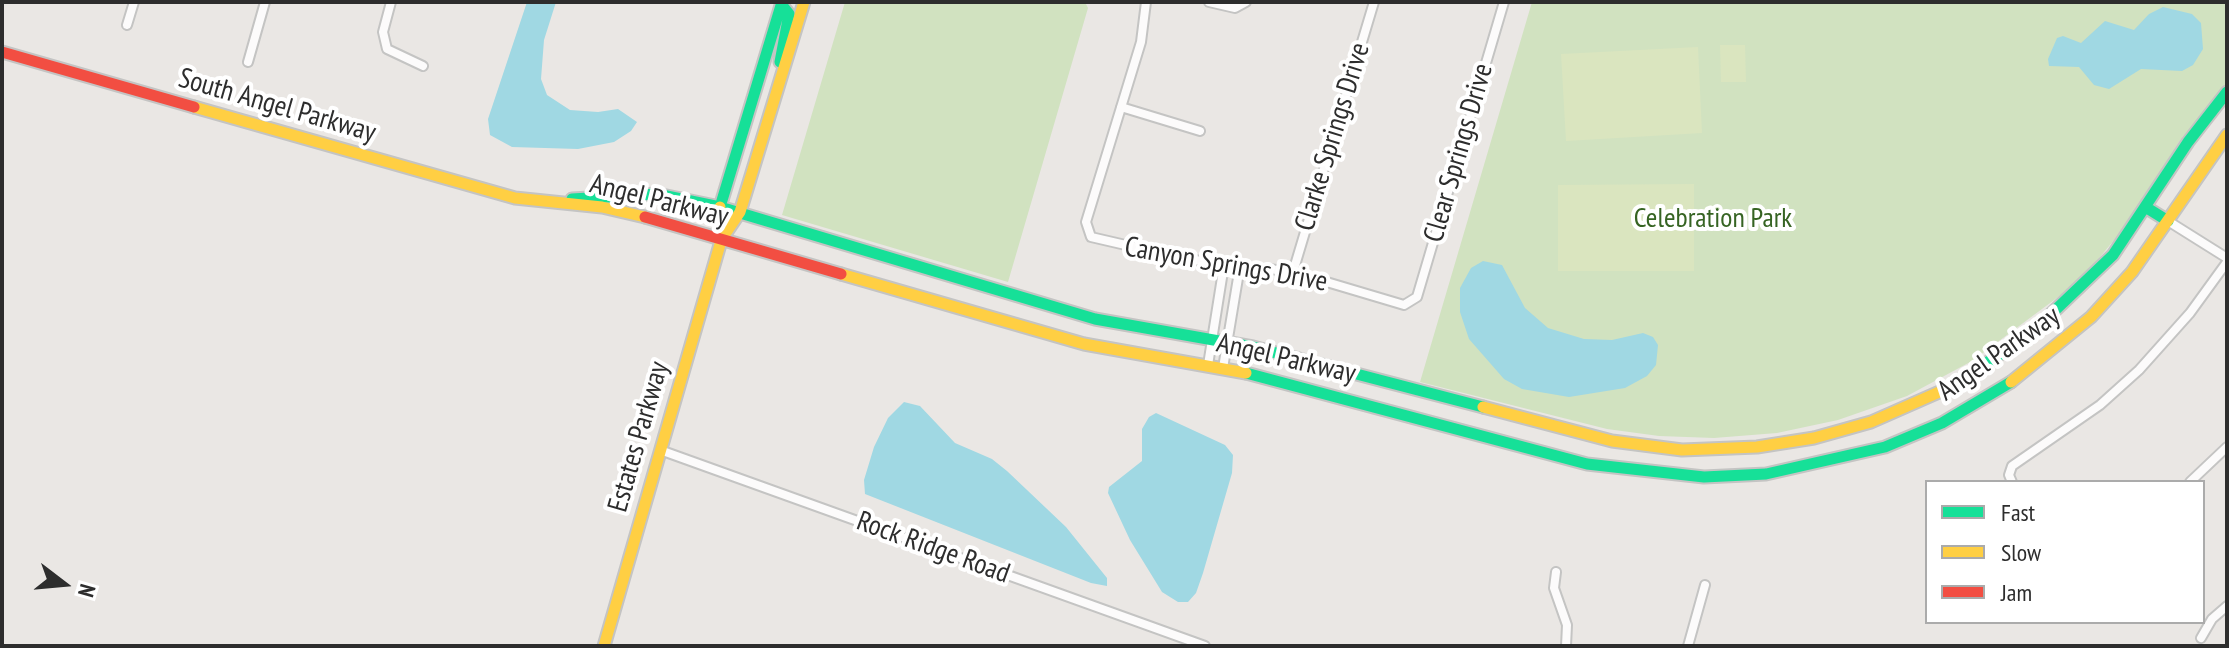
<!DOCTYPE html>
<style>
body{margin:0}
#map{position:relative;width:2229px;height:648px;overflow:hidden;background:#eae7e4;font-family:"PT Sans Narrow",sans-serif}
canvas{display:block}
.frame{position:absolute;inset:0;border:4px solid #2d2d2d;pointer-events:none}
.legend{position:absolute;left:1925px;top:480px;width:280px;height:144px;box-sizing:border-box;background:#fff;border:2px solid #ababab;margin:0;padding:10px 14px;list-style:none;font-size:24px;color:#2d2d2d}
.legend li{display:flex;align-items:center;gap:16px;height:40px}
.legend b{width:40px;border:2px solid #ababab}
.north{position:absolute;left:24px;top:544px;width:80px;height:80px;-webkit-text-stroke:6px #fff;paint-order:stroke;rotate:106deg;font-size:22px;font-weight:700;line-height:32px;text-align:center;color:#2d2d2d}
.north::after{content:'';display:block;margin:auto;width:28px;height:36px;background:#2d2d2d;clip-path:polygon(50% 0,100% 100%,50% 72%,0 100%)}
</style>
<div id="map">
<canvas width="2229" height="648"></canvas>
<div class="frame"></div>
<ul class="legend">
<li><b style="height:10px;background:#16e098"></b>Fast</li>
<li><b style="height:10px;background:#ffcf43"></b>Slow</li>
<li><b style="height:10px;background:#f24e42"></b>Jam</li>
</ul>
<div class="north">N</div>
</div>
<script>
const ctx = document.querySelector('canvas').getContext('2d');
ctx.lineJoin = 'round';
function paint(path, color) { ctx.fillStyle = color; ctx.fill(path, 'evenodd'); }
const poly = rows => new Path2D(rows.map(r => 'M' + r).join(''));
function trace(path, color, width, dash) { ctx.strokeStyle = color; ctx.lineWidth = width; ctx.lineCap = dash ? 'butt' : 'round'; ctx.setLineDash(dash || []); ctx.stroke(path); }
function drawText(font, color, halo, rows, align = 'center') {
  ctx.font = font + ' "PT Sans Narrow",sans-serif'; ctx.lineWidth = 8; ctx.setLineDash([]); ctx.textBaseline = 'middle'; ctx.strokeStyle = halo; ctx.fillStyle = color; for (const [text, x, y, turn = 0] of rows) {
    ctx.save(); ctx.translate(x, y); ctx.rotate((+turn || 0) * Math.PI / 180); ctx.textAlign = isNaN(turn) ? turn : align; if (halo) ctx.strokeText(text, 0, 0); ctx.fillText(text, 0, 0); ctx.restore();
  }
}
const green = poly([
 [845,2,1085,2,1088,8,1008,282,782,215],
 [1532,2,2227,2,2227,86,2181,139,2124,228,2081,280,1972,361,1907,396,1838,420,1777,433,1714,438,1659,436,1607,429,1420,382]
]);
const pitch = poly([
 [1720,45,1745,45,1746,82,1721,82],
 [1698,47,1702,133,1566,141,1561,54],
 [1694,184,1694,271,1558,271,1558,185]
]);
const water = poly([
 [527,2,556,2,544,40,541,79,547,95,570,110,598,112,618,109,637,122,631,131,614,142,578,149,512,147,490,135,488,119],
 [2163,7,2192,14,2201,23,2203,49,2193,65,2182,71,2141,69,2109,89,2094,85,2079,67,2049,66,2048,59,2057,38,2063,36,2081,43,2105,21,2134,30,2149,14],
 [1483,261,1502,265,1525,308,1548,328,1584,339,1612,340,1643,333,1653,337,1658,345,1656,365,1647,376,1625,388,1569,397,1522,389,1504,379,1469,339,1460,312,1460,288,1471,268],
 [904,402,920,406,955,443,992,459,1007,471,1066,527,1107,578,1107,586,1091,583,865,494,864,480,874,447,888,418],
 [1156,413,1225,445,1233,455,1232,473,1203,573,1196,593,1188,602,1178,602,1162,592,1130,540,1108,493,1109,487,1142,461,1142,429,1149,417]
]);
const street = poly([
 [391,2,383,32,387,49,423,66],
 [1146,2,1141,42,1086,222,1091,237,1186,259,1293,272,1404,305,1417,297,1504,2],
 [1209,2,1235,8,1246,2],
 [127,25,134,2],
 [248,62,265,2],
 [1121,107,1200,131],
 [2168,221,2227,258],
 [1293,272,1374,2],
 [1208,365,1224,265],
 [1223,368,1240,266],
 [660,450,1205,646],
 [2012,482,2009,475,2012,466,2100,405,2139,370,2190,313,2227,262],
 [2190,482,2227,447],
 [1556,572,1554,588,1567,625,1566,646],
 [2201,638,2212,619,2227,606],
 [1688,646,1705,585]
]);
const fast = poly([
 [780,62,789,14,781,4],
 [572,199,657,194,720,207,1095,319,1253,347,1483,407],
 [720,207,782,2],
 [2147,208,2168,221],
 [1246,373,1587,464,1704,477,1766,474,1885,447,1942,423,2011,382],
 [1946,389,2027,337,2113,255,2188,142,2227,92]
]);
const slow = poly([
 [194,107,515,198,602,207,645,217],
 [721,240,740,212,804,2],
 [841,274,1084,344,1246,373],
 [2011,382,2091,317,2132,272,2227,135],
 [1483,407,1612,441,1682,450,1757,447,1814,438,1871,422,1946,389],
 [604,646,721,241,720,207]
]);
const jam = poly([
 [2,52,194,107],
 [645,217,841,274]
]);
const streetNames = [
 ["South Angel Parkway",277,106,16],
 ["Clarke Springs Drive",1333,137,-73],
 ["Clear Springs Drive",1459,153,-74],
 ["Angel Parkway",659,201,14],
 ["Canyon Springs Drive",1226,265,10],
 ["Angel Parkway",1999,354,-35],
 ["Angel Parkway",1286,359,13],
 ["Estates Parkway",639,437,-74],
 ["Rock Ridge Road",933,548,20]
];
const parkNames = [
 ["Celebration Park",1713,219]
];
paint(green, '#d1e2c0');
paint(pitch, '#dae5bf');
paint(water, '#a0d8e3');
trace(street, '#c4c4c3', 12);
trace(fast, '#c4c4c3', 15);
trace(slow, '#c4c4c3', 15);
trace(jam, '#c4c4c3', 15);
trace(street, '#fcfbfb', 8);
trace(fast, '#16e098', 11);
trace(slow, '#ffcf43', 11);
trace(jam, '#f24e42', 11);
drawText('28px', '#2d2d2d', '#fff', streetNames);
drawText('28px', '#366423', '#fff', parkNames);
</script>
